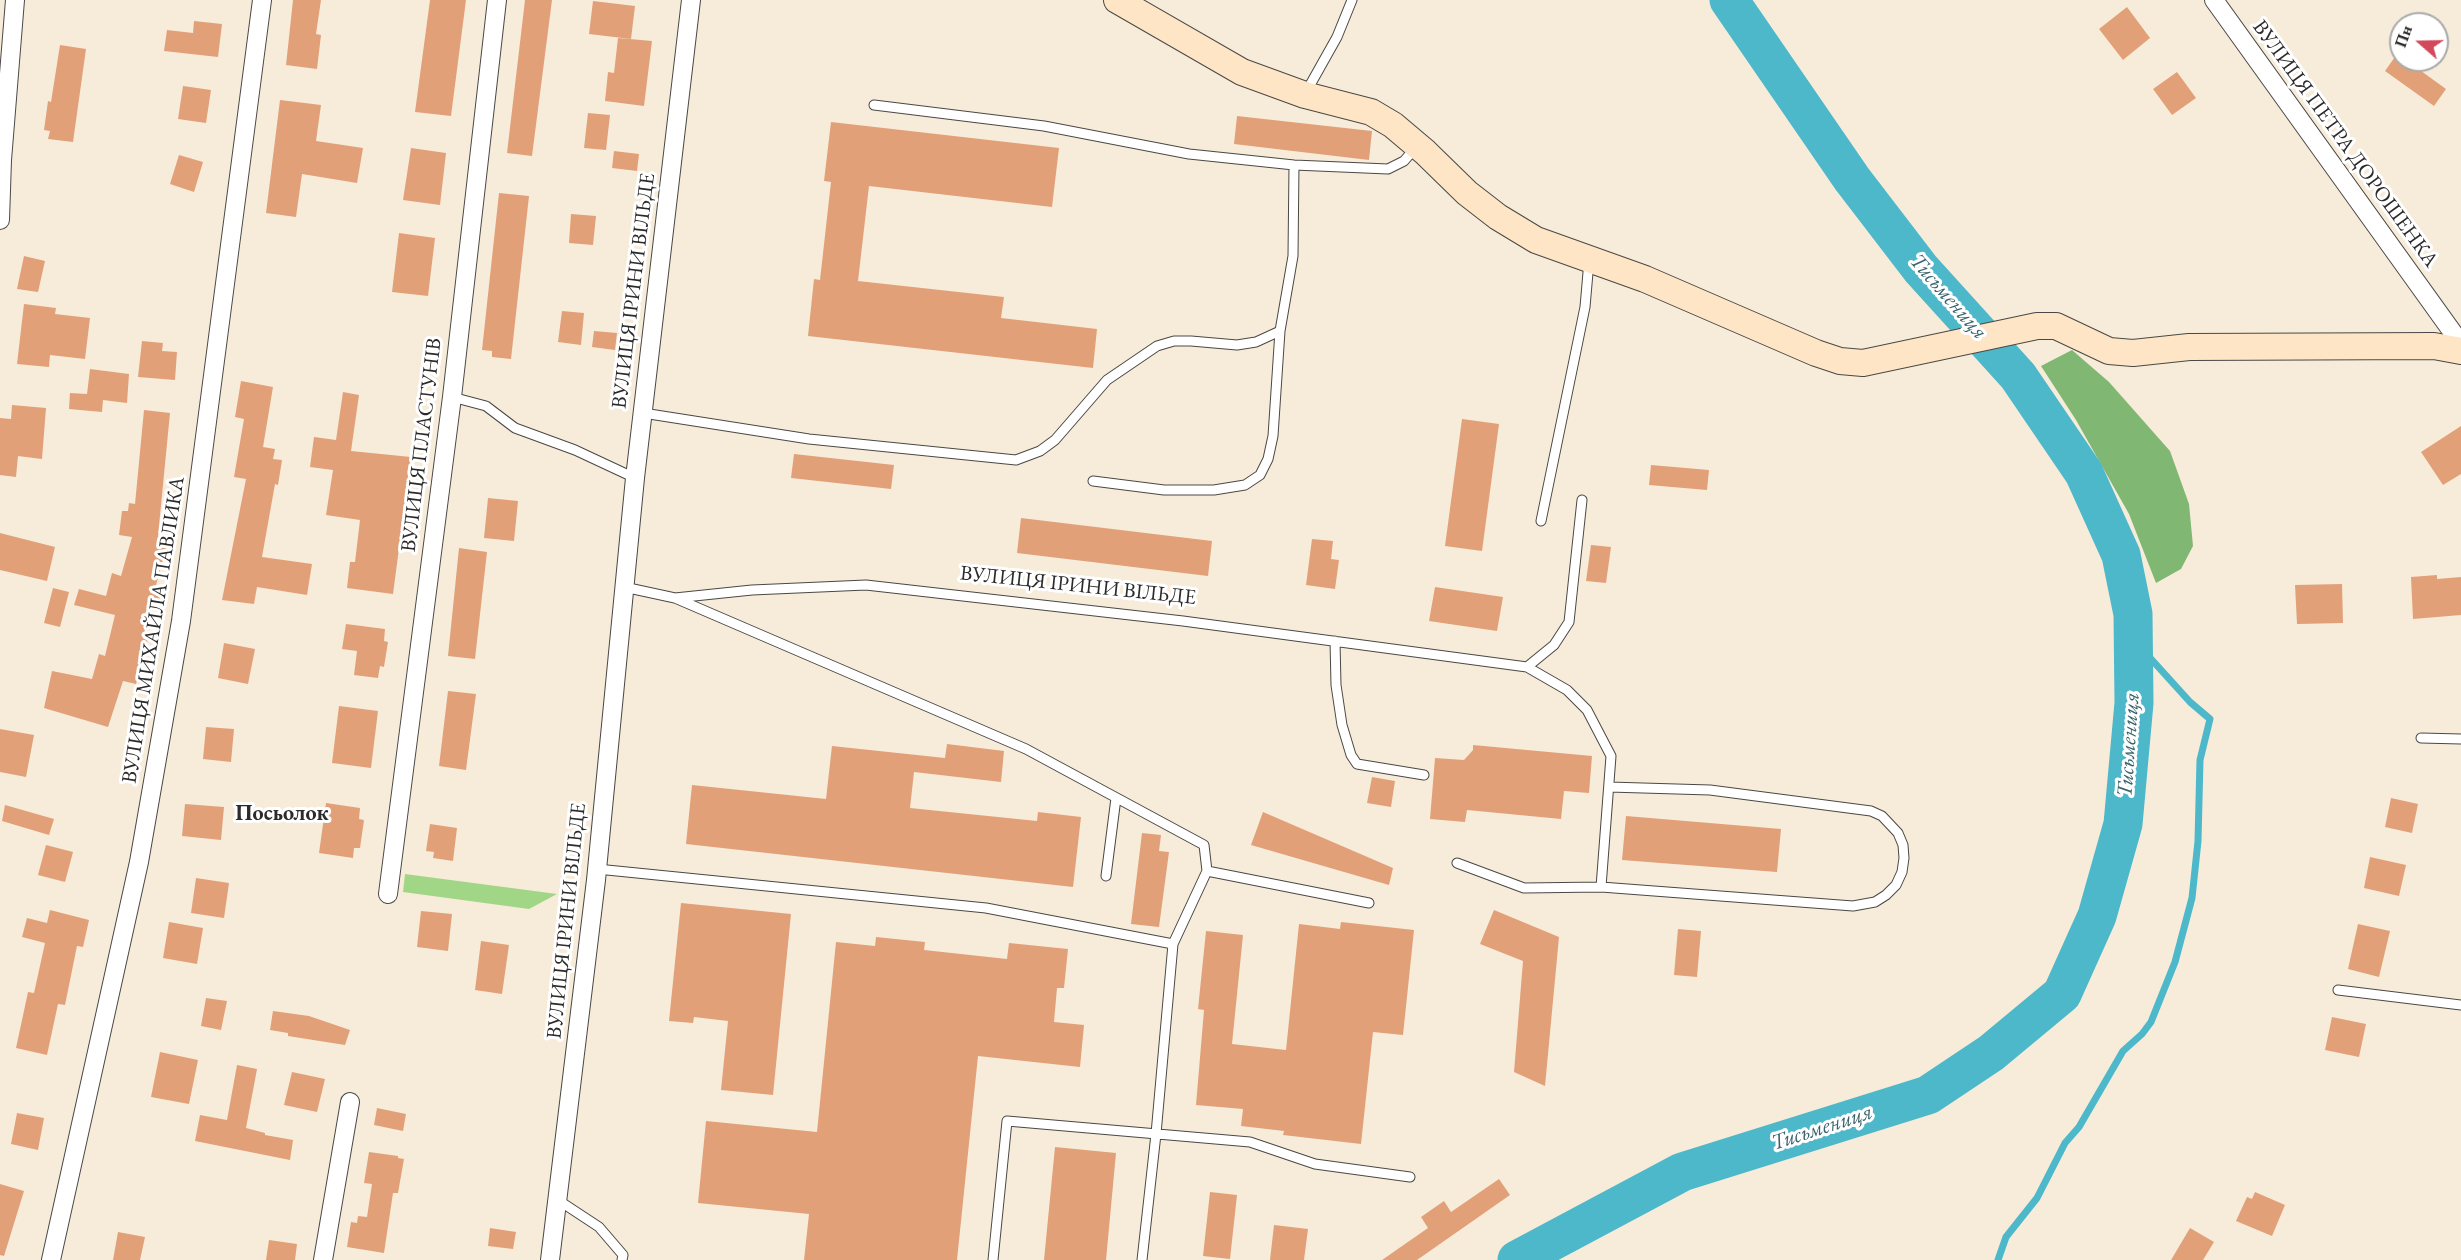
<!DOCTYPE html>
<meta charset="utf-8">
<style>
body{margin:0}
#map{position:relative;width:2461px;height:1260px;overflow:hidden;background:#f7ecda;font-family:"EB Garamond",serif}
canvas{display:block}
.north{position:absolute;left:2389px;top:12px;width:60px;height:60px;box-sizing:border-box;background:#fff;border:2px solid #aaa;border-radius:50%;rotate:290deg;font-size:16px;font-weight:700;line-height:24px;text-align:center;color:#2b2b2b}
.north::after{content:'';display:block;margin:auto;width:21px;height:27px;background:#d1495b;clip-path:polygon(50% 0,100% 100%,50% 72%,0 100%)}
</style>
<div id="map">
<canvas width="2461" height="1260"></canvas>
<div class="north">Пн</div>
</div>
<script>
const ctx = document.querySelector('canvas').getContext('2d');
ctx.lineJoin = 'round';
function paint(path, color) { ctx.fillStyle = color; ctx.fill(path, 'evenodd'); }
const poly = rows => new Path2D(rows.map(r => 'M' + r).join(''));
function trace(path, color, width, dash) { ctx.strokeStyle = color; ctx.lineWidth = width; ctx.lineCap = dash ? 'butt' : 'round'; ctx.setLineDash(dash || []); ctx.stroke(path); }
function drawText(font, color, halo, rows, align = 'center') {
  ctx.font = font + ' "EB Garamond",serif'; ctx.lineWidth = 6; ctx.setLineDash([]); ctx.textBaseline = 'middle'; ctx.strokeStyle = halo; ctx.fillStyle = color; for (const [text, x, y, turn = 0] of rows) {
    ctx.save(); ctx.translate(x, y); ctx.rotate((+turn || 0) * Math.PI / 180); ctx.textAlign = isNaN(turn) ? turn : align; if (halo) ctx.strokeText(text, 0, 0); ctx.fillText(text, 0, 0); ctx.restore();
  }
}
const green = poly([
 [405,874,557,894,529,909,403,892]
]);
const forest = poly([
 [2072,350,2109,382,2170,451,2189,504,2193,546,2181,569,2156,583,2129,514,2076,420,2041,366]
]);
const stream = poly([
 [1998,1260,2006,1237,2037,1198,2065,1143,2079,1127,2123,1051,2142,1034,2151,1022,2175,962,2192,898,2198,841,2200,760,2210,719,2190,702,2133,639]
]);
const river = poly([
 [1517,1260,1682,1172,1928,1095,1991,1053,2062,994,2097,916,2123,824,2134,703,2133,614,2121,555,2084,473,2018,376,1921,269,1852,179,1729,0]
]);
const building = poly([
 [293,0,321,0,316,34,321,35,317,69,286,65],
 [430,0,466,0,451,116,415,112],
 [525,0,552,0,532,156,507,153],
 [593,1,635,6,631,39,589,34],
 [2127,7,2150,38,2123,60,2099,29],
 [194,21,222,24,218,57,164,51,167,30,193,33],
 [618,38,652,41,644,106,605,101,608,72,614,73],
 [60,45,86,49,73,142,48,139,50,131,44,130,48,101,51,102],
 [2397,54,2401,57,2401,60,2406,60,2446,89,2434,106,2385,71],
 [2177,72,2196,98,2172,115,2153,89],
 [183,86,211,90,206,123,178,119],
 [280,100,321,105,316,141,363,148,357,183,302,174,296,217,266,213],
 [588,113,610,115,606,150,584,148],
 [1237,116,1372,131,1369,160,1234,144],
 [831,122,1059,148,1052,207,869,186,858,281,1004,297,1001,318,1097,329,1093,368,808,336,814,279,820,280,831,182,824,181],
 [411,148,446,153,440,205,403,200],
 [614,151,639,154,637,171,612,168],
 [179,155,203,162,194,192,170,184],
 [499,193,529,196,511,359,492,357,492,351,482,350],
 [571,214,596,216,593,245,569,243],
 [399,233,435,238,428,296,392,292],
 [24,256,45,261,38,292,17,289],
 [24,304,56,308,55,314,90,318,85,359,50,355,49,367,17,364],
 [562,311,584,313,581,345,558,342],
 [594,331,617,333,615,350,592,347],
 [142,341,163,343,162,351,177,352,175,380,138,377],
 [90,369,129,374,127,403,103,400,102,412,69,409,70,393,87,394],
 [241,381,273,387,263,447,275,449,273,459,282,460,278,485,275,484,262,557,312,564,307,595,257,587,254,604,222,600,246,479,234,477,244,419,235,417],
 [343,392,359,395,351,451,411,457,393,594,347,588,350,562,355,562,360,520,326,515,333,470,310,467,314,437,336,440],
 [12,405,46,408,42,459,18,456,16,477,0,475,0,418,11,419],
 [144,410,170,413,158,536,169,537,156,585,163,587,159,603,152,601,144,633,149,635,136,684,123,681,108,727,44,708,52,671,92,679,99,654,105,656,115,615,74,605,79,589,106,596,112,573,121,576,132,537,119,535,122,511,128,511,129,503,135,504],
 [1462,419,1499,424,1482,551,1445,546],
 [2461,426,2461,474,2443,485,2421,452],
 [794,454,894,465,891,489,791,478],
 [1651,465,1709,470,1707,490,1649,485],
 [488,498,518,501,514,541,484,538],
 [1021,518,1212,541,1208,576,1017,553],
 [0,533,55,547,47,581,0,570],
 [1312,539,1333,541,1331,559,1339,560,1335,589,1306,585],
 [1591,545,1611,547,1606,583,1586,581],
 [459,548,487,552,475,659,448,656],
 [2437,575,2437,579,2461,577,2461,615,2413,619,2411,577],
 [2342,584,2343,623,2297,624,2295,585],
 [1435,587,1503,597,1497,631,1429,621],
 [53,588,69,592,60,627,44,623],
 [346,624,385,629,384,641,388,642,384,667,380,666,378,678,354,675,357,651,342,649],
 [224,643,255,649,248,684,218,678],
 [448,691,476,694,466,770,439,766],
 [339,706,378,711,371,768,332,763],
 [206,727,234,729,231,762,203,759],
 [0,729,34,735,26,777,0,772],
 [947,744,1004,751,1001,782,914,772,910,808,1037,821,1038,812,1081,817,1073,887,686,844,692,785,826,799,832,746,945,758],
 [1473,745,1592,756,1589,793,1564,791,1561,819,1467,810,1465,822,1430,819,1435,758,1464,760,1473,750],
 [1372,777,1395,781,1391,807,1367,803],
 [2391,798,2418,804,2412,833,2385,827],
 [326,803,360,808,359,819,364,820,360,848,354,848,353,858,319,853],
 [185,804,224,807,221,840,182,836],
 [5,805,54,819,49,835,2,821],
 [1263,812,1393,868,1389,885,1251,845],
 [1626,816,1781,829,1777,872,1622,860],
 [430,824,457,828,453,861,433,858,434,852,426,851],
 [1142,833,1161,835,1159,851,1169,852,1159,927,1131,924],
 [46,845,73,852,65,882,38,875],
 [2370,857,2406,865,2399,896,2364,888],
 [196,878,229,883,224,918,191,913],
 [681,903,791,914,773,1095,721,1090,728,1021,694,1017,693,1023,669,1021],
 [50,910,89,920,83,947,77,946,65,1005,58,1004,47,1055,16,1048,28,992,34,993,45,943,22,937,27,918,47,923],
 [1494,910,1559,937,1545,1086,1514,1072,1523,961,1480,944],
 [421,911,452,914,448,951,417,947],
 [169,922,203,928,197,964,163,958],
 [1341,922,1414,930,1403,1035,1373,1032,1361,1144,1283,1135,1284,1131,1241,1126,1243,1109,1196,1105,1204,1010,1198,1009,1206,931,1243,935,1232,1044,1286,1050,1299,924,1340,929],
 [2358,924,2390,931,2379,977,2348,969],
 [1678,929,1701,931,1697,977,1674,975],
 [876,937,925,942,924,950,1007,959,1009,943,1068,949,1064,988,1057,988,1054,1022,1084,1025,1080,1067,978,1056,957,1260,804,1260,809,1214,698,1203,706,1121,817,1132,836,942,875,946],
 [481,941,509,945,502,994,475,990],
 [206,998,227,1001,221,1030,201,1026],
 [273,1011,309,1016,350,1030,345,1045,288,1036,288,1033,270,1030],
 [2332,1017,2366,1024,2359,1057,2325,1050],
 [160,1052,198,1060,189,1104,151,1097],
 [237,1065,257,1069,246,1128,265,1133,265,1135,293,1140,290,1160,195,1141,200,1115,227,1120],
 [292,1072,325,1079,317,1112,284,1105],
 [377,1108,406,1114,403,1131,374,1125],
 [17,1113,44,1118,38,1150,11,1144],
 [1055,1147,1116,1153,1106,1260,1044,1260],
 [369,1152,398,1156,398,1158,404,1159,398,1193,393,1193,384,1253,347,1247,351,1222,357,1223,358,1216,367,1217,372,1184,364,1183],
 [1499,1179,1510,1195,1417,1260,1382,1260,1428,1228,1421,1217,1444,1201,1451,1212],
 [0,1184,24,1191,4,1256,0,1255],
 [1210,1192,1237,1195,1230,1259,1203,1256],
 [2255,1192,2285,1205,2272,1236,2236,1221,2247,1197,2252,1199],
 [1274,1225,1308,1229,1304,1260,1270,1260],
 [490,1228,516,1232,513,1249,488,1246],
 [2190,1228,2214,1242,2203,1260,2171,1260],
 [118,1232,145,1237,140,1260,113,1260],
 [269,1240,297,1244,295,1260,266,1260]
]);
const lane = poly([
 [1305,94,1337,37,1352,0],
 [874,105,1044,126,1189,154,1294,165,1388,169,1404,161,1416,147],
 [452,397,486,406,515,428,575,450,635,478],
 [643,413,809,439,1016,460,1040,451,1055,440,1107,380,1157,346,1174,341,1191,341,1237,345,1256,342,1280,331],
 [1093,481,1164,490,1214,490,1245,485,1260,475,1268,459,1273,436,1280,331,1293,256,1294,165],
 [1541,521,1585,307,1589,261],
 [624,587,675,598,752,590,866,585,1183,621,1527,667,1567,690,1587,710,1611,756,1601,887],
 [1335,641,1336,685,1342,725,1351,755,1357,764,1424,775],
 [1527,667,1554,645,1569,622,1582,500],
 [2421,738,2461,739],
 [1457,863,1524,888,1601,887,1853,906,1875,902,1886,895,1896,885,1902,872,1904,858,1903,845,1898,833,1882,816,1871,811,1710,790,1609,787],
 [597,869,986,908,1173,944,1207,871,1204,845,1026,749,675,598],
 [1207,871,1369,903],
 [1106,876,1116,798],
 [2338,990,2461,1005],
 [558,1200,599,1227,623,1255,622,1260],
 [993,1260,1007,1121,1250,1142,1315,1164,1410,1177],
 [1142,1260,1156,1134,1173,944]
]);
const street = poly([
 [2214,0,2461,344],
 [0,220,2,160,15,0],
 [388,894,452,397,497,0],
 [51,1260,139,862,181,621,262,0],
 [323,1260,350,1102],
 [550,1260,596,880,635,478,691,0]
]);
const secondary = poly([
 [1117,0,1242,72,1305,95,1371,112,1393,125,1425,152,1467,193,1498,217,1536,240,1645,279,1816,353,1840,361,1863,363,2037,326,2056,326,2109,351,2133,353,2189,347,2434,346,2461,351]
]);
const streetNames = [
 ["ВУЛИЦЯ ПЕТРА ДОРОШЕНКА",2345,144,54],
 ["ВУЛИЦЯ ІРИНИ ВІЛЬДЕ",634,291,-83],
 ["ВУЛИЦЯ ПЛАСТУНІВ",422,445,-83],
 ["ВУЛИЦЯ ІРИНИ ВІЛЬДЕ",1078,586,6],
 ["ВУЛИЦЯ МИХАЙЛА ПАВЛИКА",154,630,-81],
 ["ВУЛИЦЯ ІРИНИ ВІЛЬДЕ",567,921,-84]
];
const waterNames = [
 ["Тисьмениця",1948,297,49],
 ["Тисьмениця",2129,745,-86],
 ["Тисьмениця",1822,1128,-18]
];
const neighbourhoodNames = [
 ["Посьолок",282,814]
];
paint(green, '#a1d686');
paint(forest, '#80b773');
trace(stream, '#4db8ca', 7);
trace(river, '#4db8ca', 39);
paint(building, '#e2a079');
trace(lane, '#4a4845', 11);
trace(street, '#4a4845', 20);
trace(secondary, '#4a4845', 28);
trace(lane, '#fff', 9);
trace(street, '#fff', 18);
trace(secondary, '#fde5c5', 26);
drawText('21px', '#2b2b2b', '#fff', streetNames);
drawText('italic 22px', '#39636b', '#fff', waterNames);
drawText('bold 22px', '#2b2b2b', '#fff', neighbourhoodNames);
</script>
